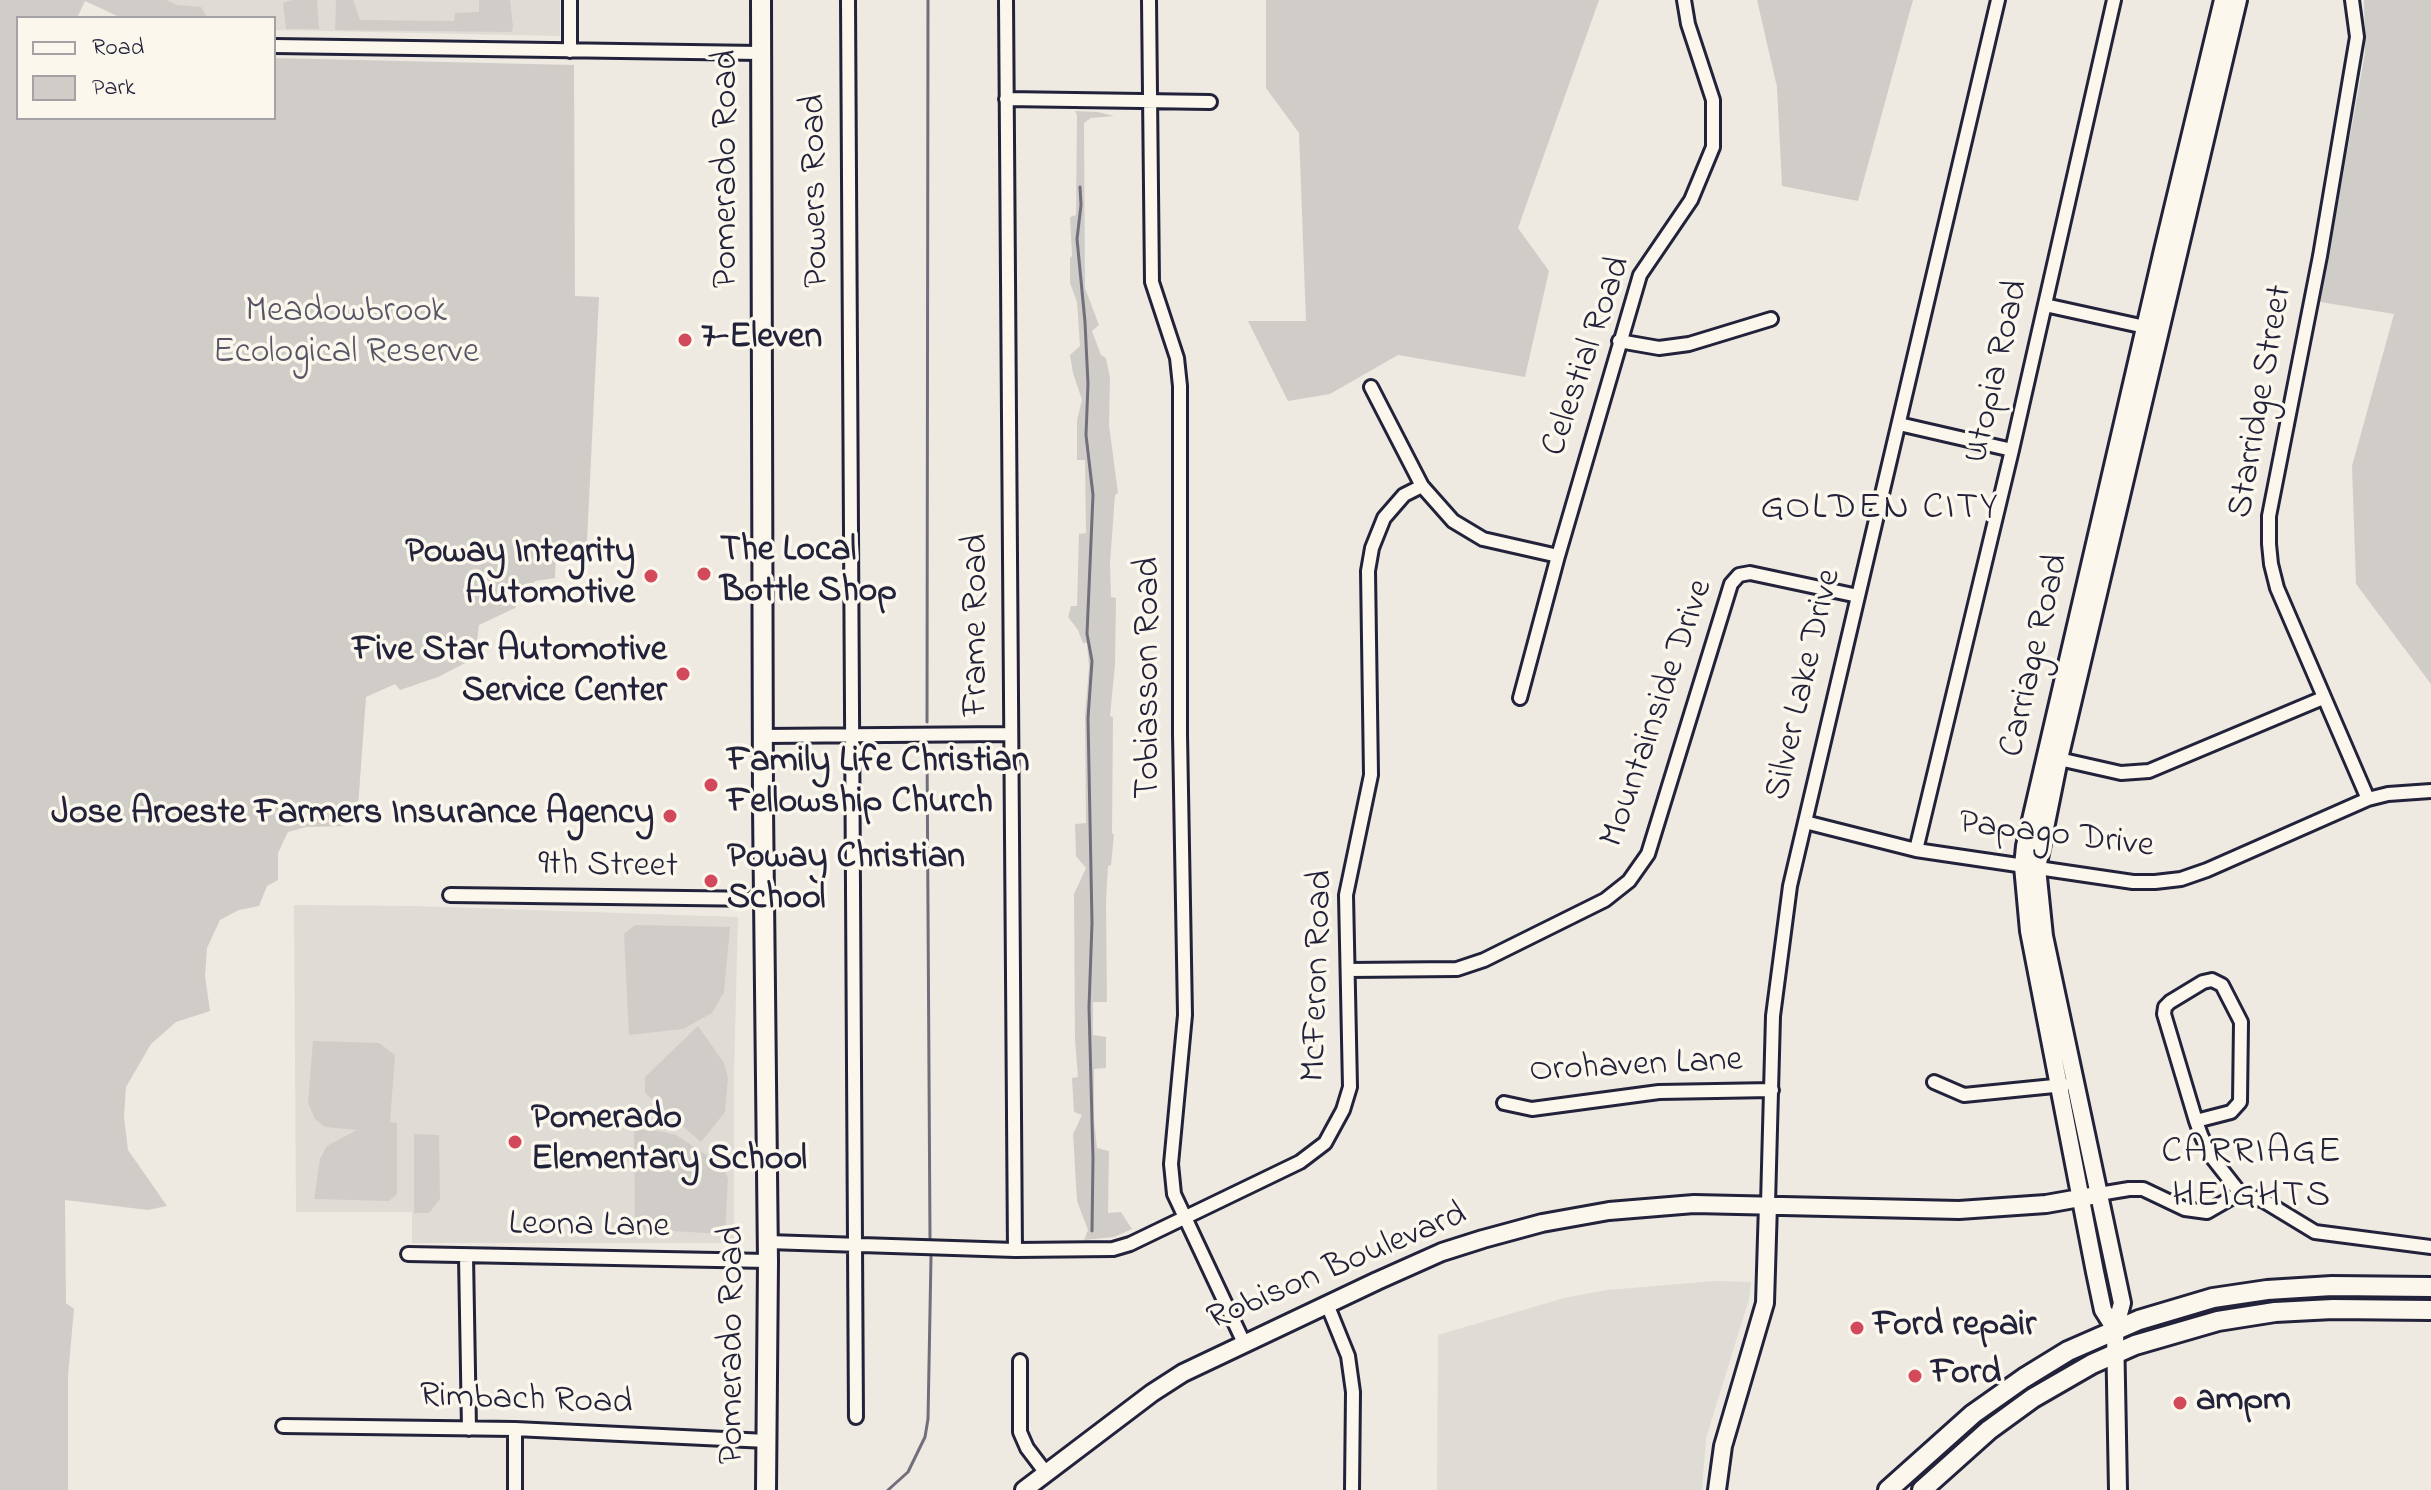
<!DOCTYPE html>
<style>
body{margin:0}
#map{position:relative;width:2431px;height:1490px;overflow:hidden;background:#eeeae2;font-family:"Indie Flower",sans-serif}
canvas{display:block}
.legend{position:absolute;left:16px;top:16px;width:260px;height:104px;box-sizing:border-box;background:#fbf7ec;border:2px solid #a4a2a5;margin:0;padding:10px 14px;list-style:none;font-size:24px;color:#22223b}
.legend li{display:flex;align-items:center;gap:16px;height:40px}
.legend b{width:40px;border:2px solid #a4a2a5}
</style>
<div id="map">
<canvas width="2431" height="1490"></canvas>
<ul class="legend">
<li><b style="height:10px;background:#fbf7ec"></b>Road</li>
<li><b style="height:22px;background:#d0cdc9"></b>Park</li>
</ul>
</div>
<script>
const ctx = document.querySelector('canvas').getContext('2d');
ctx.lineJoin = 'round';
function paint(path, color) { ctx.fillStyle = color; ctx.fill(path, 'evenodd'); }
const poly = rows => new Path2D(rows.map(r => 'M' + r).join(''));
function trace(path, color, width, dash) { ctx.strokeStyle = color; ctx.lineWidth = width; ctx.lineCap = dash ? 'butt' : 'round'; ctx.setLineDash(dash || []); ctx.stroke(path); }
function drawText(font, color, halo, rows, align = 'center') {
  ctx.font = font + ' "Indie Flower",sans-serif'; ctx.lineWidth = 7; ctx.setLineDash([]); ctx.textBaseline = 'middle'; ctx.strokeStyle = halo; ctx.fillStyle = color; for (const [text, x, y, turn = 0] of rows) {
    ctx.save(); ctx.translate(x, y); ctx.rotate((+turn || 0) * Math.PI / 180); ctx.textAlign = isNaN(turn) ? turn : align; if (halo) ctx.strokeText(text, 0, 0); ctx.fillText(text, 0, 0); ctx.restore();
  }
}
const built = poly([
 [85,0,560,0,560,36,274,30,274,18,120,18],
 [294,905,414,906,738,917,734,1073,734,1243,412,1243,412,1212,296,1212],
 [1716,1281,1751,1282,1749,1299,1706,1438,1702,1490,1437,1490,1438,1335,1564,1298,1607,1290]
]);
const green = poly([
 [0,0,166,0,177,5,201,7,207,18,122,18,85,1,77,18,18,18,18,118,274,118,274,58,574,65,575,296,599,297,587,541,578,556,556,557,555,578,535,581,515,608,479,625,475,658,438,677,400,690,395,684,366,697,357,821,351,826,306,827,288,832,278,853,278,880,267,886,259,906,239,910,220,920,207,948,205,976,210,1011,176,1022,151,1044,126,1087,124,1117,128,1150,167,1206,148,1210,65,1200,66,1303,74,1309,68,1376,68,1490,0,1490],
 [292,0,317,0,319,29,286,29,283,3],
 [336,0,353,0,360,20,454,21,455,13,479,12,479,0,510,0,513,27,512,32,335,30],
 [1266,0,1599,0,1518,228,1549,271,1525,377,1398,355,1330,394,1288,401,1248,321,1306,321,1299,133,1266,88],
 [1757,0,1913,0,1858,201,1782,186,1777,87],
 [2364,0,2431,0,2431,684,2356,584,2352,466,2394,314,2320,302,2365,53],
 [1075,111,1098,112,1114,116,1091,118,1084,123,1085,288,1099,325,1092,331,1101,355,1106,358,1110,378,1109,425,1118,493,1115,495,1110,563,1111,597,1116,598,1115,665,1110,716,1113,717,1112,833,1114,835,1111,865,1108,866,1106,902,1107,1002,1093,1002,1093,1035,1106,1037,1106,1068,1094,1069,1094,1120,1097,1148,1109,1151,1108,1213,1121,1212,1132,1229,1114,1237,1084,1240,1088,1230,1077,1201,1073,1134,1082,1115,1074,1112,1072,1078,1078,1077,1075,1040,1074,894,1086,868,1076,856,1075,824,1086,823,1085,716,1089,667,1087,643,1083,643,1078,630,1068,617,1071,606,1077,606,1079,534,1086,533,1085,460,1077,460,1077,420,1082,400,1073,373,1070,355,1080,346,1077,302,1070,283,1070,258,1072,256,1070,217,1076,215,1077,115],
 [635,925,730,927,724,992,712,1013,683,1029,629,1035,624,934],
 [698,1026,724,1063,728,1078,725,1112,701,1142,645,1093,645,1077],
 [313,1041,379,1043,395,1055,390,1122,397,1123,397,1194,389,1201,314,1199,320,1159,327,1146,357,1130,325,1127,315,1119,308,1103],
 [634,1129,659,1131,676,1135,723,1166,728,1179,725,1234,635,1229],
 [414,1134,439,1135,440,1199,429,1213,414,1213]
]);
const stream = poly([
 [1080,187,1081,205,1077,239,1085,322,1088,384,1086,435,1093,495,1087,634,1092,661,1088,718,1092,923,1089,1007,1093,1158,1092,1231],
 [927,722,928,0],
 [927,746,930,1238],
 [888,1490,908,1472,925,1437,928,1419,931,1257]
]);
const street = poly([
 [848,0,856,1417],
 [1006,0,1015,1250],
 [1149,0,1152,282,1177,358,1180,386,1180,734,1185,1015,1171,1164,1174,1194,1244,1343],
 [2352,0,2357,37,2320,256,2269,516,2269,544,2271,564,2277,588,2368,799],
 [274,46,760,53],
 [570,51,570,0],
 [1006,99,1210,102],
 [2045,305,2145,327],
 [1619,341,1659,348,1689,344,1771,319],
 [1371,387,1422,486,1453,521,1483,539,1558,556],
 [1899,424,2012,450],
 [1520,698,1558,556,1640,275,1691,200,1713,147,1713,100,1688,24,1684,0],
 [763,736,1010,734],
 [2059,759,2121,773,2149,771,2323,698],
 [1805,822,1916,850,2133,882,2155,882,2181,879,2207,870,2368,799,2388,794,2431,791],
 [1916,850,2012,450,2114,0],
 [450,895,764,899],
 [1348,970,1457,969,1484,960,1605,900,1629,881,1648,854,1731,584,1739,575,1750,573,1858,596],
 [1934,1082,1964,1095,2064,1085],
 [1504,1103,1532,1109,1659,1092,1772,1090],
 [2196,1121,2231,1112,2240,1102,2241,1022,2222,985,2212,980,2203,982,2170,1002,2165,1007,2164,1014,2196,1121,2201,1135,2211,1156,2240,1193],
 [2099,1194,2129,1189,2143,1189,2185,1209,2207,1212,2240,1193,2264,1201,2315,1232,2431,1247],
 [1768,1204,1773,1016,1790,886,1998,0],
 [768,1242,1015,1250,1113,1249,1130,1244,1300,1162,1325,1143,1343,1110,1350,1087,1346,895,1371,775,1368,571,1372,548,1384,518,1404,495,1422,486],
 [408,1254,768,1261],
 [466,1256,469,1429],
 [1327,1304,1348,1356,1353,1392,1352,1490],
 [1020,1361,1020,1432,1027,1448,1046,1473],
 [283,1426,515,1429,767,1441],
 [515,1429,515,1490]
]);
const secondary = poly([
 [2115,1329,2103,1310,2095,1272,2029,931,2023,866,2025,846,2163,250,2223,0],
 [1024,1490,1152,1393,1183,1373,1377,1281,1442,1252,1483,1239,1542,1223,1609,1211,1694,1204,1959,1210,2046,1204,2091,1196],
 [1717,1490,1723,1446,1765,1303,1768,1204],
 [2118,1490,2115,1329,2122,1303,2044,936,2037,868,2059,759,2238,0]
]);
const primary = poly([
 [761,0,763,807,768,1261,766,1490],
 [1888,1490,1973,1414,2024,1378,2068,1351,2139,1320,2213,1298,2267,1290,2332,1286,2431,1287],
 [1922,1490,1989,1430,2033,1398,2092,1364,2135,1345,2218,1321,2275,1312,2333,1309,2431,1310]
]);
const markers = [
 [685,340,8,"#d1495b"],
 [704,574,8,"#d1495b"],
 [651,576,8,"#d1495b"],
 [683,674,8,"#d1495b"],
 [711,785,8,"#d1495b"],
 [670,816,8,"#d1495b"],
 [711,881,8,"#d1495b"],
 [515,1142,8,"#d1495b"],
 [1857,1328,8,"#d1495b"],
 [1915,1376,8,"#d1495b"],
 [2180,1403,8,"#d1495b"]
];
const streetNames = [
 ["Pomerado Road",729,169,-90],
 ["Powers Road",818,191,-91],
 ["Celestial Road",1589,357,-71],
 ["Utopia Road",1999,372,-77],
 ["Starridge Street",2263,402,-80],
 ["Frame Road",979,625,-90],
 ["Carriage Road",2037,656,-77],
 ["Tobiasson Road",1151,678,-90],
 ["Silver Lake Drive",1806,685,-77],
 ["Mountainside Drive",1659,714,-71],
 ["Papago Drive",2056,837,7],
 ["9th Street",608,868,1],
 ["McFeron Road",1320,976,-88],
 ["Orohaven Lane",1636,1068,-3],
 ["Leona Lane",589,1228,1],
 ["Robison Boulevard",1338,1269,-23],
 ["Pomerado Road",735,1345,-90],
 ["Rimbach Road",526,1402,2]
];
const parkNames = [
 ["Meadowbrook",346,314],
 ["Ecological Reserve",346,355]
];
const poiNames = [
 ["7-Eleven",701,340],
 ["The Local",720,553],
 ["Bottle Shop",720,594],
 ["Poway Integrity",635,555,"right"],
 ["Automotive",635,596,"right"],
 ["Five Star Automotive",667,653,"right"],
 ["Service Center",667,694,"right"],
 ["Family Life Christian",727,764],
 ["Fellowship Church",727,805],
 ["Jose Aroeste Farmers Insurance Agency",654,816,"right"],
 ["Poway Christian",727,860],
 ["School",727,901],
 ["Pomerado",531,1121],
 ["Elementary School",531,1162],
 ["Ford repair",1873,1328],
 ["Ford",1931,1376],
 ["ampm",2196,1403]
];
const neighbourhoodNames = [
 ["GOLDEN CITY",1880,511],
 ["CARRIAGE",2252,1155],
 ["HEIGHTS",2252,1199]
];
paint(built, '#dfdbd5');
paint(green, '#d0cdc9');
trace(stream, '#716f7c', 3);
trace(street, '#22223b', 18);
trace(secondary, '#22223b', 22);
trace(primary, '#22223b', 24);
trace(street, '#fbf7ec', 12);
trace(secondary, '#fbf7ec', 16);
trace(primary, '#fbf7ec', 18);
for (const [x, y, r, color] of markers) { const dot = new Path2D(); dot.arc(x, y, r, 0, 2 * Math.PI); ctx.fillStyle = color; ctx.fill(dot); trace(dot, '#fbf7ec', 3); }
drawText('36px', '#22223b', '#fbf7ec', streetNames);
drawText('36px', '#565566', '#fbf7ec', parkNames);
drawText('bold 36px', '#22223b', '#fbf7ec', poiNames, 'left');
ctx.letterSpacing = '2px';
drawText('38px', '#22223b', '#fbf7ec', neighbourhoodNames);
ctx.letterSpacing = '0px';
</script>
